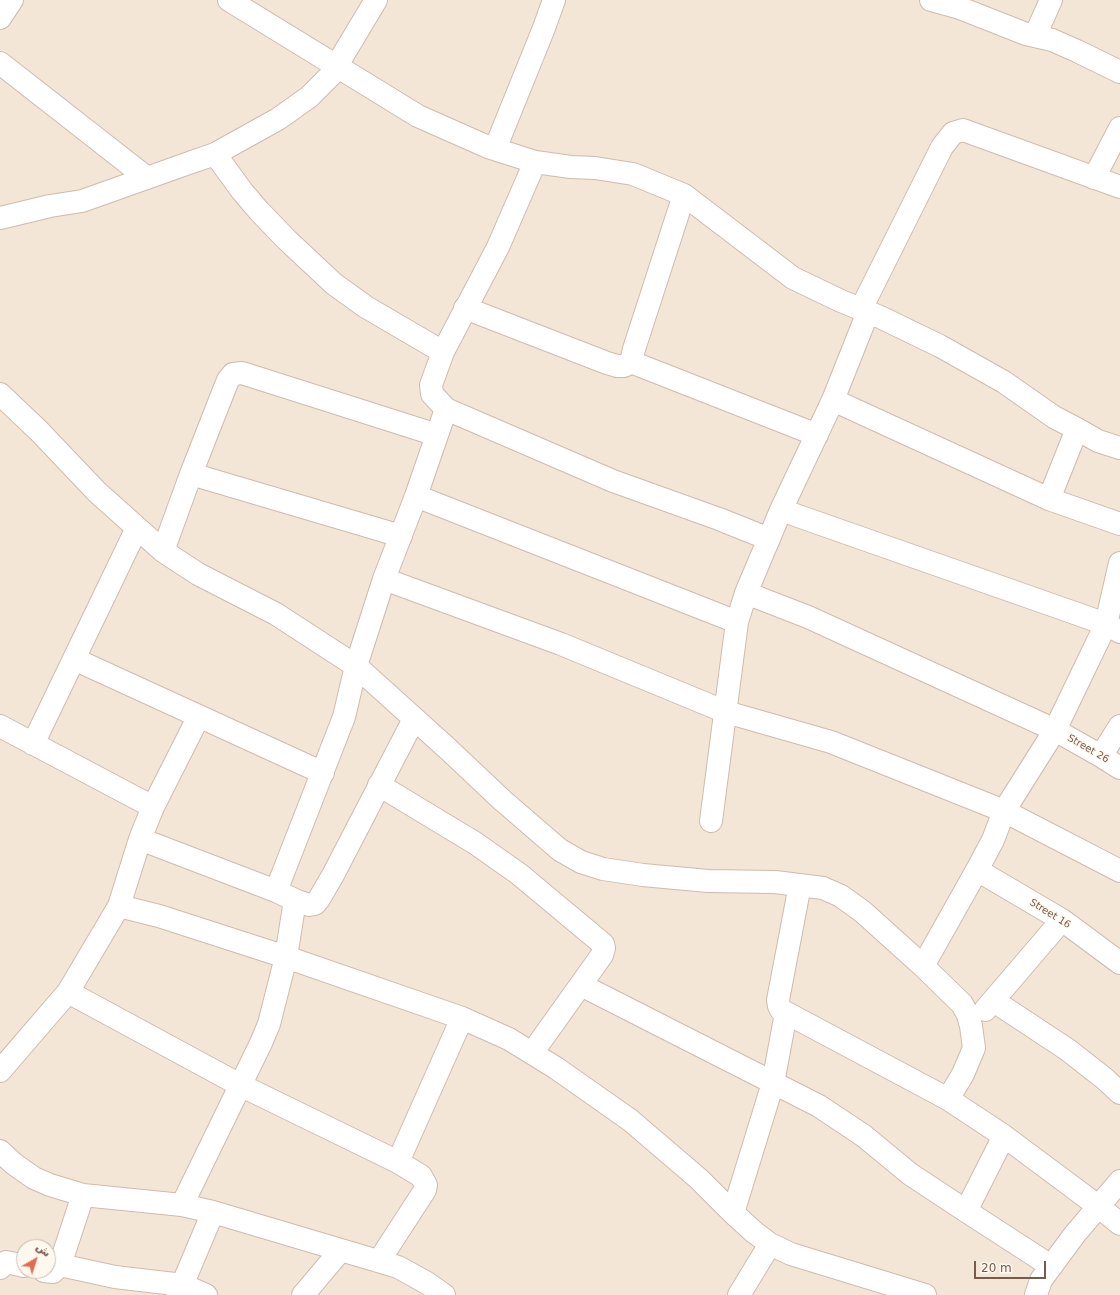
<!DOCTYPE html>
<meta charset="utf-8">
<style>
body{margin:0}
#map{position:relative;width:1120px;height:1295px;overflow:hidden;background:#fcf4e9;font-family:"DejaVu Sans","Noto Sans Arabic",sans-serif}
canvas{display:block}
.north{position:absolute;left:16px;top:1239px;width:40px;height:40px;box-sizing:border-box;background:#fff8ef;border:1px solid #c9b9ae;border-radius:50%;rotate:39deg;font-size:11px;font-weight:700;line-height:16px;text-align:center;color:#775a4c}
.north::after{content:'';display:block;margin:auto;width:14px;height:18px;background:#e36b51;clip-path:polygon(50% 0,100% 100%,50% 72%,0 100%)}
.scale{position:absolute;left:974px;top:1261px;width:72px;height:18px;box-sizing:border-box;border:2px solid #775a4c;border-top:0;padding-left:5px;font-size:12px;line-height:14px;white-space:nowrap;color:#775a4c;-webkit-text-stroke:3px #fff8ef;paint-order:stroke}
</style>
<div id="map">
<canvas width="1120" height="1295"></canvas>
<div class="north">ش</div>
<div class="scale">20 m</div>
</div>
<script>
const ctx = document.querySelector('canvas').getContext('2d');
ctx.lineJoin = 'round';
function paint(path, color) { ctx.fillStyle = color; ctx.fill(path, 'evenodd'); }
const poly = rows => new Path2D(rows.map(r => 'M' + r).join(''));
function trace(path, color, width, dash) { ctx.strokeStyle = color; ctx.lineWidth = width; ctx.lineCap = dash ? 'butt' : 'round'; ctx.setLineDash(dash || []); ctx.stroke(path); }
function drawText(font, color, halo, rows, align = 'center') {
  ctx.font = font + ' "DejaVu Sans",sans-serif'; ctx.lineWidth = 3; ctx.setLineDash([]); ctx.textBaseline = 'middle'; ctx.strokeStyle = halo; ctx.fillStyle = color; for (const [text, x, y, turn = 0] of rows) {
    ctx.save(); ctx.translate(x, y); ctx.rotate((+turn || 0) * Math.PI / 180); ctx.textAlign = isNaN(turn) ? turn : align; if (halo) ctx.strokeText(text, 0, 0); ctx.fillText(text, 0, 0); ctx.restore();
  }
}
const residential = poly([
 [0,0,1120,0,1120,1295,0,1295],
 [24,1247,48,1247,48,1271,24,1271]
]);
const minor = poly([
 [229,0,418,116,488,147,535,162,571,167,595,168,633,174,684,195,634,349,631,362,817,435],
 [931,0,960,8,1026,34,1052,40,1077,51,1120,72],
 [0,18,12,0],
 [1035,36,1051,0],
 [0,63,147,178],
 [495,149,544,28,554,0],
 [215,154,242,191,259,211,287,240,334,284,366,307,443,352],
 [1094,178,1120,128],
 [684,195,793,278,841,301,880,317,940,346,1004,382,1054,417,1077,429,1098,441,1120,448],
 [0,218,50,206,82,201,189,163,215,154,278,119,309,97,331,75,376,0],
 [465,308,607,363,617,366,624,366,631,362],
 [861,309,942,147,953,133,963,130,1120,187],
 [0,394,39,431,97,492,163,551,198,574,276,614,356,666,448,749,502,800,560,850,581,862,603,869,643,875,708,881,775,882,823,888,841,896,863,912,923,966,977,870,993,840,1004,811,1055,730,1106,624,1120,563],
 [833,400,1049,499,1120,524],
 [446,409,613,481,719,519,769,539],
 [191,474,401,536],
 [416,496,737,622],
 [1049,499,1077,429],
 [781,510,1106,624,1120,632],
 [163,551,191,474,224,390,228,380,233,374,242,373,437,435],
 [384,579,561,644,726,712,831,742,1004,811,1120,871],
 [746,593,808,617,1055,730,1101,756,1120,768],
 [74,659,323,773],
 [199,716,153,807,140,839,119,906,159,916,286,957,462,1018,509,1039,556,1068,630,1120,699,1179,733,1213,754,1232,770,1244,791,1254,925,1295],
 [0,726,153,807],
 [33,744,137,528],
 [1101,756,1120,726],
 [379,785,475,843,519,874,603,944,604,948,602,955,532,1053],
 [711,821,737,622,746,593,781,510,833,400,868,312],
 [140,839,276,891,295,900,309,905,315,904,319,899,333,875,414,719],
 [977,870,1062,920,1120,963],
 [800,885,778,1000,779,1006,781,1010,948,1099,1004,1136,1098,1206,1120,1224],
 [276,891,344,717,356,666,384,579,416,496,446,409,432,394,431,385,443,352,498,247,535,162],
 [923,966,962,1004,968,1015,971,1026,974,1048,963,1074,948,1099],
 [581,985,819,1106,864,1136,910,1174,966,1211],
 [68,992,240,1085,398,1162,462,1018],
 [994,1001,1068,1050,1105,1079,1120,1093],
 [985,1010,1062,920],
 [0,1071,68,992,119,906],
 [1004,1136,966,1211,1051,1266],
 [0,1151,14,1164,34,1178,50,1185,83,1195,182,1205,213,1212,398,1267,427,1283,444,1295],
 [182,1205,261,1043,269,1024,286,957,295,900],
 [733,1213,773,1083,786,1013],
 [379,1261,425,1190,426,1185,421,1176,398,1162],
 [60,1265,115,1277,183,1285,206,1295],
 [0,1268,6,1262,24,1266],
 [44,1271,53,1272,60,1265,83,1195],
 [178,1295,213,1212],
 [303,1295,341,1250],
 [739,1295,770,1244],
 [1036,1295,1041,1280,1075,1234,1120,1181]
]);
const streetNames = [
 ["Street 26",1088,749,30],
 ["Street 16",1050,914,32]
];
paint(residential, '#f4e6d7');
trace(minor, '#cebbae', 24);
trace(minor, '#fff', 22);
drawText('10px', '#775a4c', '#fff8ef', streetNames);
</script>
